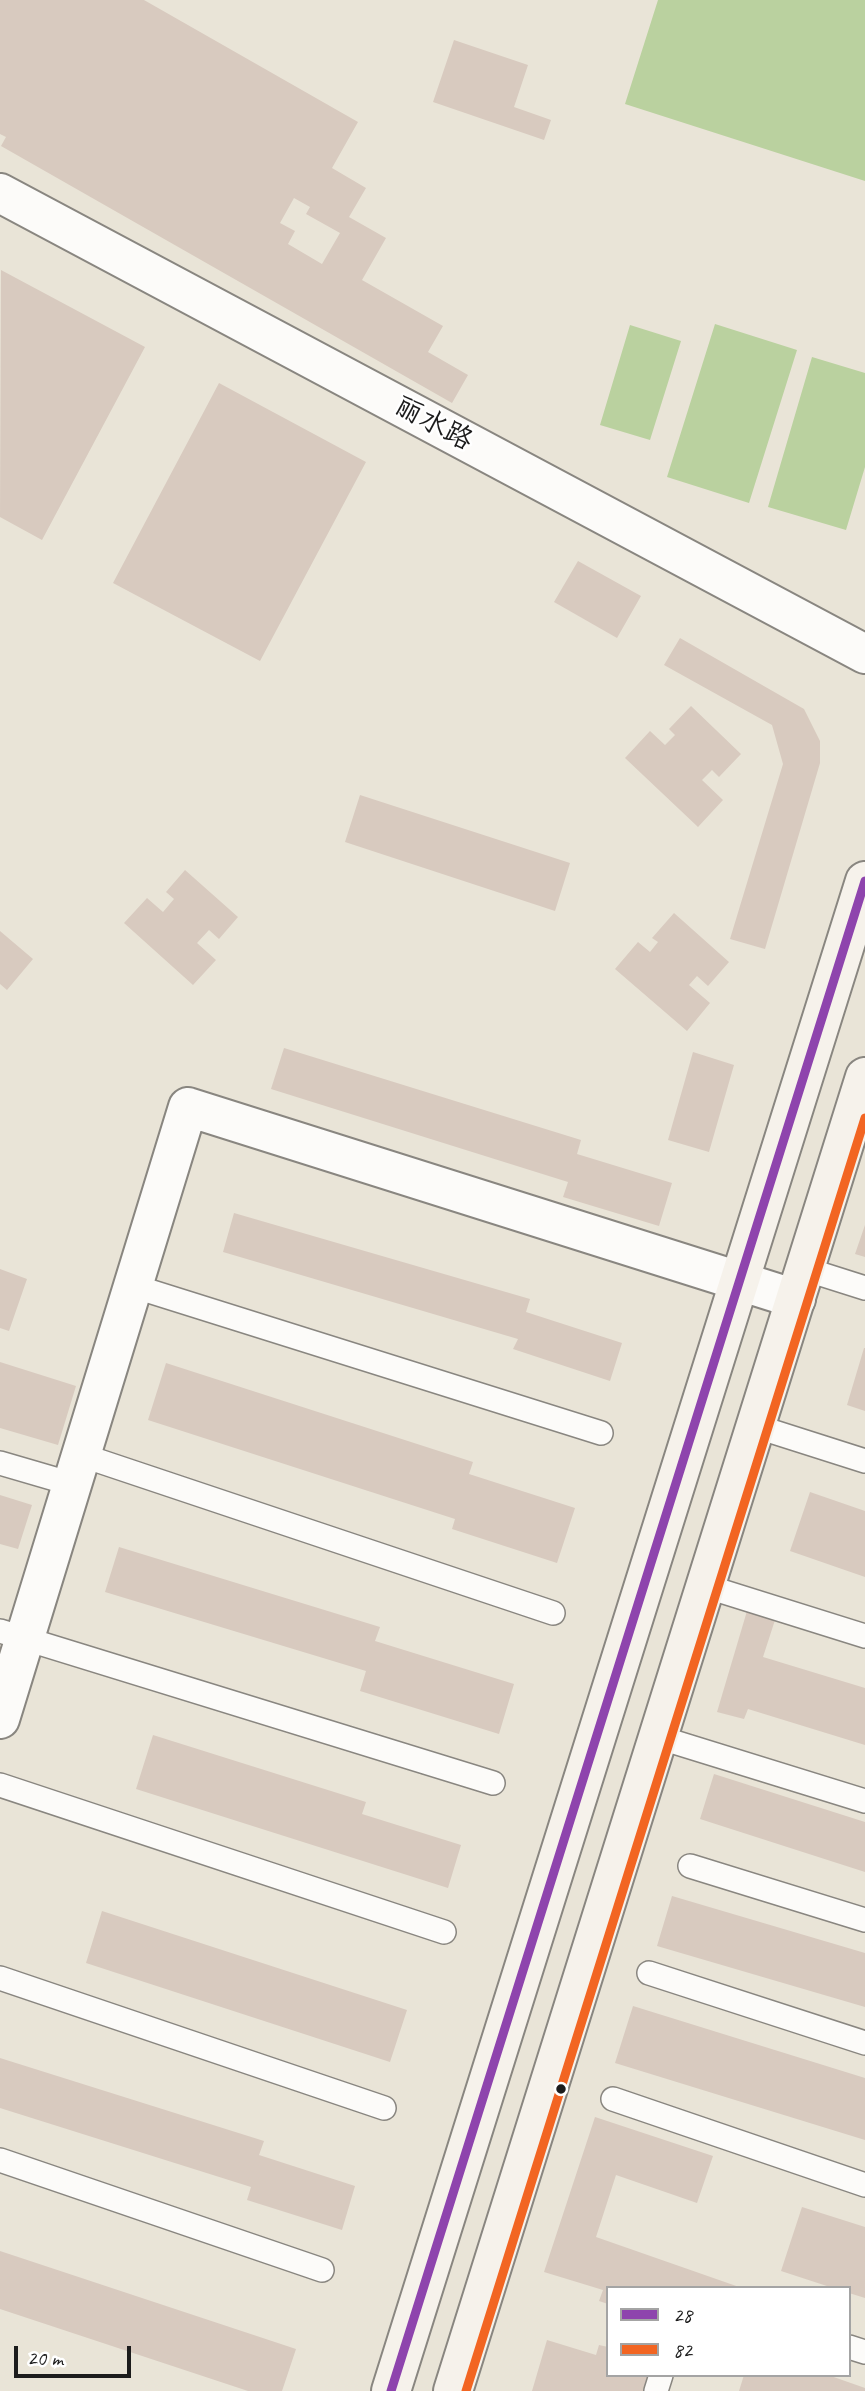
<!DOCTYPE html>
<meta charset="utf-8">
<style>
body{margin:0}
#map{position:relative;width:865px;height:2391px;overflow:hidden;background:#e9e4d7;font-family:Caveat,sans-serif}
canvas{display:block}
.legend{position:absolute;left:606px;top:2286px;width:245px;height:91px;box-sizing:border-box;background:#fff;border:2px solid #a4a4a4;margin:0;padding:9px 12px;list-style:none;font-size:21px;color:#1c1c1c}
.legend li{display:flex;align-items:center;gap:14px;height:35px}
.legend b{width:35px;border:2px solid #a4a4a4}
.scale{position:absolute;left:14px;top:2346px;width:117px;height:32px;box-sizing:border-box;border:4px solid #1c1c1c;border-top:0;padding-left:9px;font-size:21px;line-height:24px;white-space:nowrap;color:#1c1c1c;-webkit-text-stroke:5px #fff;paint-order:stroke}
</style>
<div id="map">
<canvas width="865" height="2391"></canvas>
<ul class="legend">
<li><b style="height:9px;background:#8e44ad"></b>28</li>
<li><b style="height:9px;background:#f26522"></b>82</li>
</ul>
<div class="scale">20 m</div>
</div>
<script>
const ctx = document.querySelector('canvas').getContext('2d');
ctx.lineJoin = 'round';
function paint(path, color) { ctx.fillStyle = color; ctx.fill(path, 'evenodd'); }
const poly = rows => new Path2D(rows.map(r => 'M' + r).join(''));
function trace(path, color, width, dash) { ctx.strokeStyle = color; ctx.lineWidth = width; ctx.lineCap = dash ? 'butt' : 'round'; ctx.setLineDash(dash || []); ctx.stroke(path); }
function drawText(font, color, halo, rows, align = 'center') {
  ctx.font = font + ' Caveat,"LXGW WenKai TC",sans-serif'; ctx.lineWidth = 5; ctx.setLineDash([]); ctx.textBaseline = 'middle'; ctx.strokeStyle = halo; ctx.fillStyle = color; for (const [text, x, y, turn = 0] of rows) {
    ctx.save(); ctx.translate(x, y); ctx.rotate((+turn || 0) * Math.PI / 180); ctx.textAlign = isNaN(turn) ? turn : align; if (halo) ctx.strokeText(text, 0, 0); ctx.fillText(text, 0, 0); ctx.restore();
  }
}
const green = poly([
 [658,0,865,0,865,181,625,104],
 [715,324,797,350,749,503,667,477],
 [630,325,681,341,650,440,600,425],
 [812,357,865,373,865,467,846,530,768,507]
]);
const building = poly([
 [0,0,144,0,358,122,332,168,366,188,349,217,386,238,362,280,443,326,428,352,468,375,452,403,1,146,6,137,0,134],
 [294,198,310,207,306,214,340,233,322,264,288,244,295,231,280,223],
 [454,40,528,65,514,107,551,120,544,140,433,102],
 [1,270,145,347,42,540,0,517],
 [219,383,366,462,260,661,113,583],
 [578,561,641,596,617,638,554,602],
 [680,638,804,709,820,741,820,763,765,949,730,939,783,764,772,725,664,665],
 [691,706,741,754,719,777,712,770,702,780,723,800,698,827,625,758,650,731,665,745,675,735,669,729],
 [360,795,570,863,555,911,345,842],
 [185,870,238,917,219,939,209,930,197,943,216,960,193,985,124,923,147,898,163,912,174,899,166,892],
 [674,913,729,962,708,986,697,976,689,985,710,1003,687,1031,615,969,638,942,650,952,658,942,652,938],
 [0,931,33,959,7,990,0,984],
 [284,1048,581,1140,577,1154,672,1183,659,1226,563,1197,568,1182,271,1089],
 [693,1052,734,1065,709,1152,668,1140],
 [234,1213,530,1299,526,1312,622,1343,610,1381,513,1349,518,1339,223,1252],
 [865,1225,865,1257,855,1254],
 [0,1269,27,1279,9,1331,0,1328],
 [864,1348,865,1348,865,1411,847,1405],
 [0,1362,76,1386,58,1445,0,1428],
 [166,1363,473,1462,469,1474,575,1508,557,1563,452,1529,455,1519,148,1420],
 [810,1492,865,1511,865,1577,790,1551],
 [0,1495,32,1505,18,1549,0,1544],
 [119,1547,380,1627,375,1641,514,1684,499,1734,360,1691,366,1671,105,1592],
 [747,1611,775,1620,763,1657,865,1688,865,1745,748,1709,744,1719,717,1712],
 [153,1735,366,1802,362,1814,461,1845,448,1888,136,1789],
 [714,1774,865,1822,865,1872,700,1819],
 [672,1896,865,1953,865,2007,657,1946],
 [102,1911,407,2010,390,2062,86,1963],
 [633,2006,865,2078,865,2140,615,2063],
 [0,2058,264,2141,259,2155,355,2186,342,2230,247,2200,251,2187,0,2108],
 [595,2117,713,2156,697,2203,616,2175,596,2237,742,2288,608,2288,608,2304,599,2301,603,2290,544,2272],
 [802,2207,865,2227,865,2298,849,2293,849,2288,833,2288,781,2271],
 [0,2251,296,2349,282,2391,248,2391,0,2309],
 [547,2340,596,2355,599,2345,608,2347,608,2375,648,2375,643,2391,532,2391],
 [744,2375,828,2375,865,2388,865,2391,739,2391]
]);
const service = poly([
 [805,1269,865,1288],
 [133,1286,601,1433],
 [755,1426,865,1461],
 [81,1455,553,1613],
 [0,1463,72,1484],
 [705,1586,865,1636],
 [0,1631,493,1783],
 [658,1737,865,1801],
 [0,1785,444,1932],
 [690,1866,865,1920],
 [649,1973,865,2043],
 [0,1978,384,2108],
 [613,2099,865,2185],
 [0,2160,322,2270],
 [849,2347,865,2352],
 [656,2391,661,2375]
]);
const minor = poly([
 [0,193,865,654],
 [0,1719,188,1107,796,1299]
]);
const secondary = poly([
 [391,2391,865,881],
 [453,2391,865,1077]
]);
const bus1 = poly([
 [391,2391,865,881]
]);
const bus2 = poly([
 [466,2391,865,1118]
]);
const markers = [
 [561,2089,6,"#1c1c1c"]
];
const streetNames = [
 ["丽水路",433,424,28]
];
paint(green, '#bad19f');
paint(building, '#d8cabf');
trace(service, '#898680', 26);
trace(minor, '#898680', 42);
trace(secondary, '#898680', 42);
trace(service, '#fcfbf9', 23);
trace(minor, '#fcfbf9', 38);
trace(secondary, '#f6f2eb', 38);
trace(bus1, '#8e44ad', 9);
trace(bus2, '#f26522', 9);
for (const [x, y, r, color] of markers) { const dot = new Path2D(); dot.arc(x, y, r, 0, 2 * Math.PI); ctx.fillStyle = color; ctx.fill(dot); trace(dot, '#fff', 2.5); }
drawText('28px', '#1c1c1c', '#fff', streetNames);
</script>
